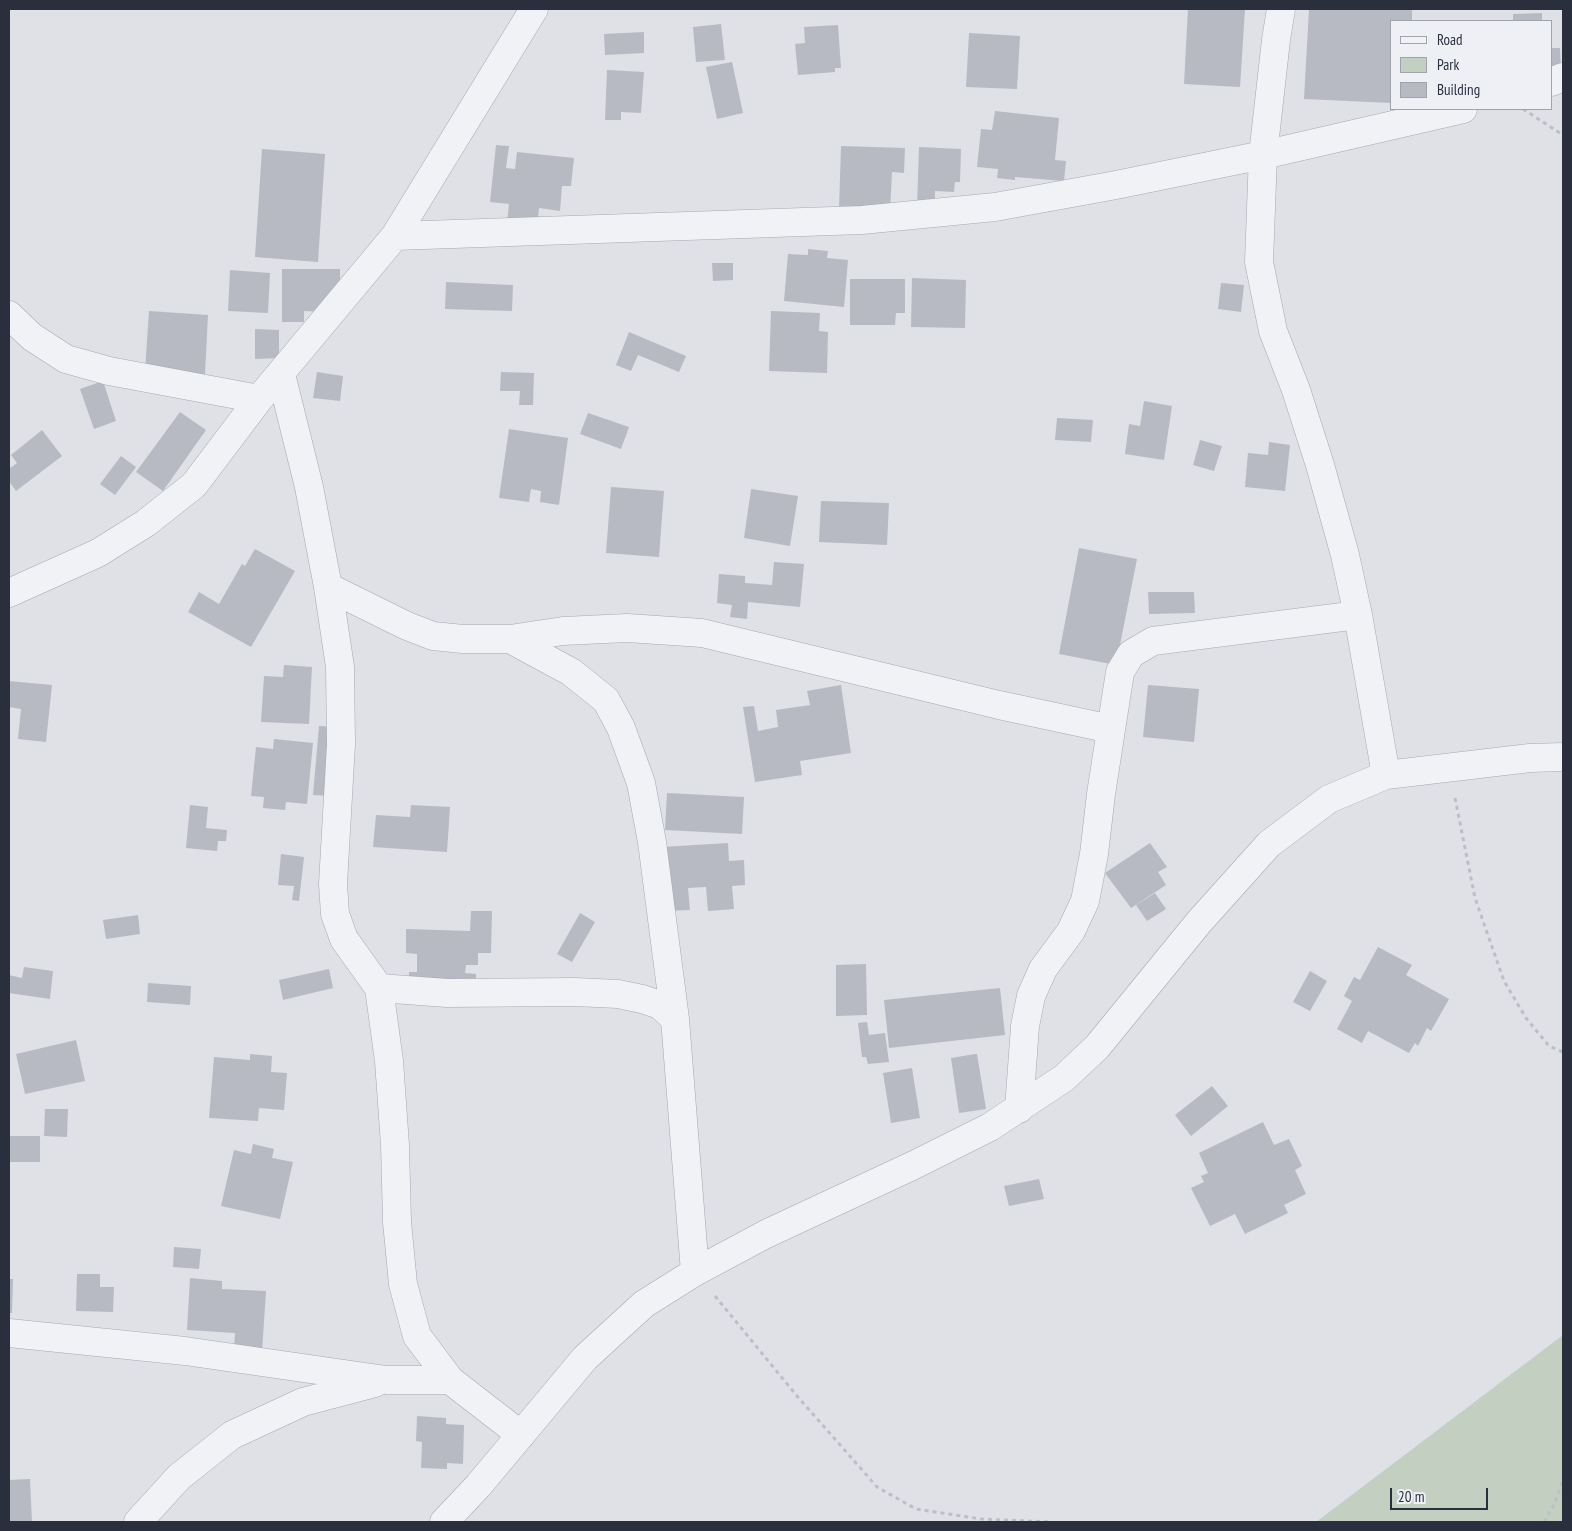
<!DOCTYPE html>
<style>
body{margin:0}
#map{position:relative;width:1572px;height:1531px;overflow:hidden;background:#dfe1e7;font-family:"PT Sans Narrow",sans-serif}
canvas{display:block}
.frame{position:absolute;inset:0;border:10px solid #292f3d;pointer-events:none}
.legend{position:absolute;left:1390px;top:20px;width:162px;height:90px;box-sizing:border-box;background:#eef0f5;border:1px solid #9fa3ab;margin:0;padding:6px 9px;list-style:none;font-size:15px;color:#292f3d}
.legend li{display:flex;align-items:center;gap:10px;height:25px}
.legend b{width:25px;border:1px solid #9fa3ab}
.scale{position:absolute;left:1390px;top:1488px;width:98px;height:22px;box-sizing:border-box;border:2px solid #292f3d;border-top:0;padding-left:6px;font-size:15px;line-height:18px;white-space:nowrap;color:#292f3d;-webkit-text-stroke:4px #eef0f5;paint-order:stroke}
</style>
<div id="map">
<canvas width="1572" height="1531"></canvas>
<div class="frame"></div>
<ul class="legend">
<li><b style="height:6px;background:#f1f2f6"></b>Road</li>
<li><b style="height:14px;background:#c3d0c1"></b>Park</li>
<li><b style="height:14px;background:#b7bac3"></b>Building</li>
</ul>
<div class="scale">20 m</div>
</div>
<script>
const ctx = document.querySelector('canvas').getContext('2d');
ctx.lineJoin = 'round';
function paint(path, color) { ctx.fillStyle = color; ctx.fill(path, 'evenodd'); }
const poly = rows => new Path2D(rows.map(r => 'M' + r).join(''));
function trace(path, color, width, dash) { ctx.strokeStyle = color; ctx.lineWidth = width; ctx.lineCap = dash ? 'butt' : 'round'; ctx.setLineDash(dash || []); ctx.stroke(path); }
const green = poly([
 [1563,1335,1563,1522,1316,1522]
]);
const building = poly([
 [1188,9,1245,9,1240,87,1184,84],
 [1309,9,1412,9,1412,21,1391,21,1391,103,1304,99],
 [1542,13,1542,21,1513,21,1513,14],
 [721,24,725,60,696,62,693,27],
 [838,25,841,68,835,68,835,72,798,75,795,44,805,43,804,27],
 [644,32,644,53,605,55,604,34],
 [969,33,1020,36,1017,89,966,87],
 [1551,48,1560,48,1561,73,1551,73],
 [732,62,743,113,717,119,706,67],
 [607,70,644,72,641,113,621,112,621,120,605,120],
 [995,111,1059,118,1055,160,1066,161,1064,181,1015,177,1015,180,997,178,998,169,977,167,981,129,992,130],
 [496,145,509,146,506,168,515,169,517,152,574,158,571,186,562,186,560,211,539,208,537,227,507,223,509,204,490,202],
 [841,146,905,148,904,173,892,172,890,211,839,209],
 [919,147,961,149,960,182,955,182,954,192,935,191,935,206,917,206],
 [262,149,325,154,318,262,255,257],
 [808,249,828,251,827,258,848,260,844,307,784,301,788,254,808,255],
 [712,263,733,263,733,280,713,281],
 [282,269,340,269,340,302,326,312,304,311,304,322,282,322],
 [230,270,270,273,268,313,228,311],
 [912,278,966,280,965,328,911,327],
 [850,279,905,279,905,313,896,313,895,325,850,325],
 [446,282,513,285,512,311,445,309],
 [1221,283,1244,285,1241,312,1218,309],
 [149,311,208,315,205,374,145,371],
 [771,311,820,313,819,331,828,332,827,373,769,371],
 [255,329,279,330,279,358,255,359],
 [629,332,686,356,679,372,638,355,631,371,616,365],
 [317,372,343,376,340,401,313,398],
 [501,372,534,373,533,405,519,405,520,391,500,391],
 [103,381,116,421,94,429,80,389],
 [1144,401,1172,406,1164,460,1125,454,1129,424,1140,426],
 [180,412,206,430,163,491,136,472],
 [588,413,629,427,621,449,580,434],
 [1057,418,1093,420,1091,442,1055,440],
 [509,429,568,438,559,505,540,502,541,491,531,489,529,502,499,498],
 [42,430,62,456,16,491,9,481,9,469,17,463,11,455],
 [1200,440,1222,446,1214,471,1193,465],
 [1269,442,1290,445,1285,491,1245,487,1248,453,1268,455],
 [121,456,136,467,115,495,100,484],
 [611,487,664,491,659,557,606,553],
 [751,489,798,496,790,546,744,538],
 [821,501,889,503,887,545,819,542],
 [1079,548,1137,559,1116,665,1059,654],
 [255,549,295,571,251,647,188,612,199,592,219,604,242,564,245,566],
 [774,562,804,564,800,607,748,602,747,619,730,617,732,605,717,603,719,574,745,576,745,583,772,585],
 [1148,592,1194,592,1195,613,1149,614],
 [284,665,312,667,309,724,261,722,264,676,283,677],
 [9,681,52,685,46,742,18,739,21,709,9,707],
 [841,685,851,753,800,761,802,775,755,782,743,707,754,706,758,731,778,727,776,710,810,705,807,691],
 [1148,685,1199,689,1194,742,1143,737],
 [319,726,337,727,331,796,313,795],
 [274,739,313,743,307,804,286,802,285,810,263,808,264,797,251,796,256,747,273,749],
 [667,793,744,797,742,834,665,830],
 [190,805,208,807,206,828,227,830,226,841,218,841,217,851,186,848],
 [411,805,450,807,447,852,373,847,376,815,410,817],
 [728,843,729,861,744,860,745,885,732,886,734,909,708,911,706,887,688,888,690,910,666,911,662,847],
 [1150,843,1167,867,1158,872,1166,885,1131,908,1105,873],
 [281,854,304,857,299,901,292,900,294,886,278,885],
 [1155,893,1166,909,1147,921,1136,905],
 [471,911,492,911,491,953,478,953,478,965,466,965,465,973,476,974,476,984,409,983,409,972,417,972,417,954,406,953,406,929,470,931],
 [580,913,595,922,572,962,557,954],
 [138,915,140,934,106,939,103,920],
 [1378,947,1412,965,1406,975,1449,999,1431,1031,1427,1028,1418,1046,1415,1043,1409,1053,1368,1031,1362,1043,1337,1029,1352,1001,1344,996,1354,977,1360,980],
 [866,964,867,1015,836,1016,836,965],
 [24,967,53,971,50,999,9,993,9,975,22,978],
 [329,969,333,988,283,1000,279,980],
 [1310,971,1327,981,1310,1011,1293,1002],
 [148,983,191,986,190,1005,147,1002],
 [1000,988,1005,1035,889,1048,884,1000],
 [867,1022,869,1035,885,1033,889,1062,868,1064,866,1057,862,1057,858,1023],
 [76,1040,85,1081,25,1094,16,1054],
 [250,1054,272,1056,271,1072,287,1073,284,1110,259,1108,258,1121,209,1118,214,1057,250,1060],
 [975,1054,977,1054,986,1109,959,1113,951,1058],
 [912,1068,920,1118,891,1123,883,1073],
 [1212,1086,1228,1106,1191,1136,1175,1115],
 [45,1109,68,1109,67,1137,44,1136],
 [1263,1122,1274,1145,1289,1139,1302,1166,1295,1170,1306,1194,1284,1205,1288,1213,1245,1234,1235,1214,1210,1226,1191,1188,1204,1182,1201,1176,1208,1173,1199,1153],
 [9,1136,40,1136,40,1162,9,1162],
 [253,1144,274,1149,272,1158,293,1162,280,1219,221,1206,234,1150,251,1154],
 [1039,1179,1044,1199,1009,1206,1004,1186],
 [174,1247,201,1249,199,1269,173,1267],
 [77,1274,100,1274,100,1287,114,1287,113,1312,76,1311],
 [190,1278,222,1281,222,1289,266,1291,262,1352,234,1350,235,1333,187,1330],
 [9,1279,13,1279,12,1313,9,1313],
 [417,1416,446,1418,446,1424,464,1425,463,1464,447,1463,447,1469,421,1468,422,1442,416,1441],
 [30,1479,32,1522,9,1522,9,1480]
]);
const path = poly([
 [1523,109,1563,135],
 [1455,798,1475,898,1504,981,1526,1018,1549,1046,1563,1052],
 [715,1296,797,1396,877,1487,916,1509,981,1519,1052,1522],
 [1544,1522,1554,1505,1563,1480]
]);
const minor = poly([
 [1281,9,1276,40,1263,155,1259,262,1273,331,1296,390,1320,465,1345,555,1358,615,1386,775],
 [1551,82,1563,77],
 [395,236,862,220,995,207,1116,185,1263,155,1463,109],
 [9,315,32,337,66,359,109,371,259,399],
 [281,374,309,487,328,587,340,667,341,744,333,884,335,914,344,939,379,988,389,1061,395,1145,397,1222,403,1284,417,1336,450,1380,521,1435],
 [328,587,407,626,433,636,463,639,510,639,563,631,627,628,702,633,999,705,1111,729],
 [9,593,98,553,146,523,194,485,259,399,395,236,534,9],
 [510,639,571,672,606,700,621,728,641,783,652,842,675,1019],
 [379,988,447,993,575,992,618,994,642,999,660,1005,675,1019,695,1272],
 [1019,1109,1025,1026,1031,996,1043,969,1071,931,1085,901,1094,854,1101,794,1120,672,1131,654,1153,641,1358,615],
 [9,1333,185,1351,386,1380,450,1380],
 [138,1522,179,1477,232,1435,303,1402,375,1383],
 [444,1522,478,1486,585,1358,644,1304,695,1272,766,1234,914,1165,990,1127,1064,1078,1097,1047,1199,922,1269,844,1329,799,1386,775,1530,758,1563,757]
]);
paint(green, '#c3d0c1');
paint(building, '#b7bac3');
trace(minor, '#a5a8b1', 29);
trace(path, '#bdbfc6', 3, [4, 4]);
trace(minor, '#f1f2f6', 28);
</script>
